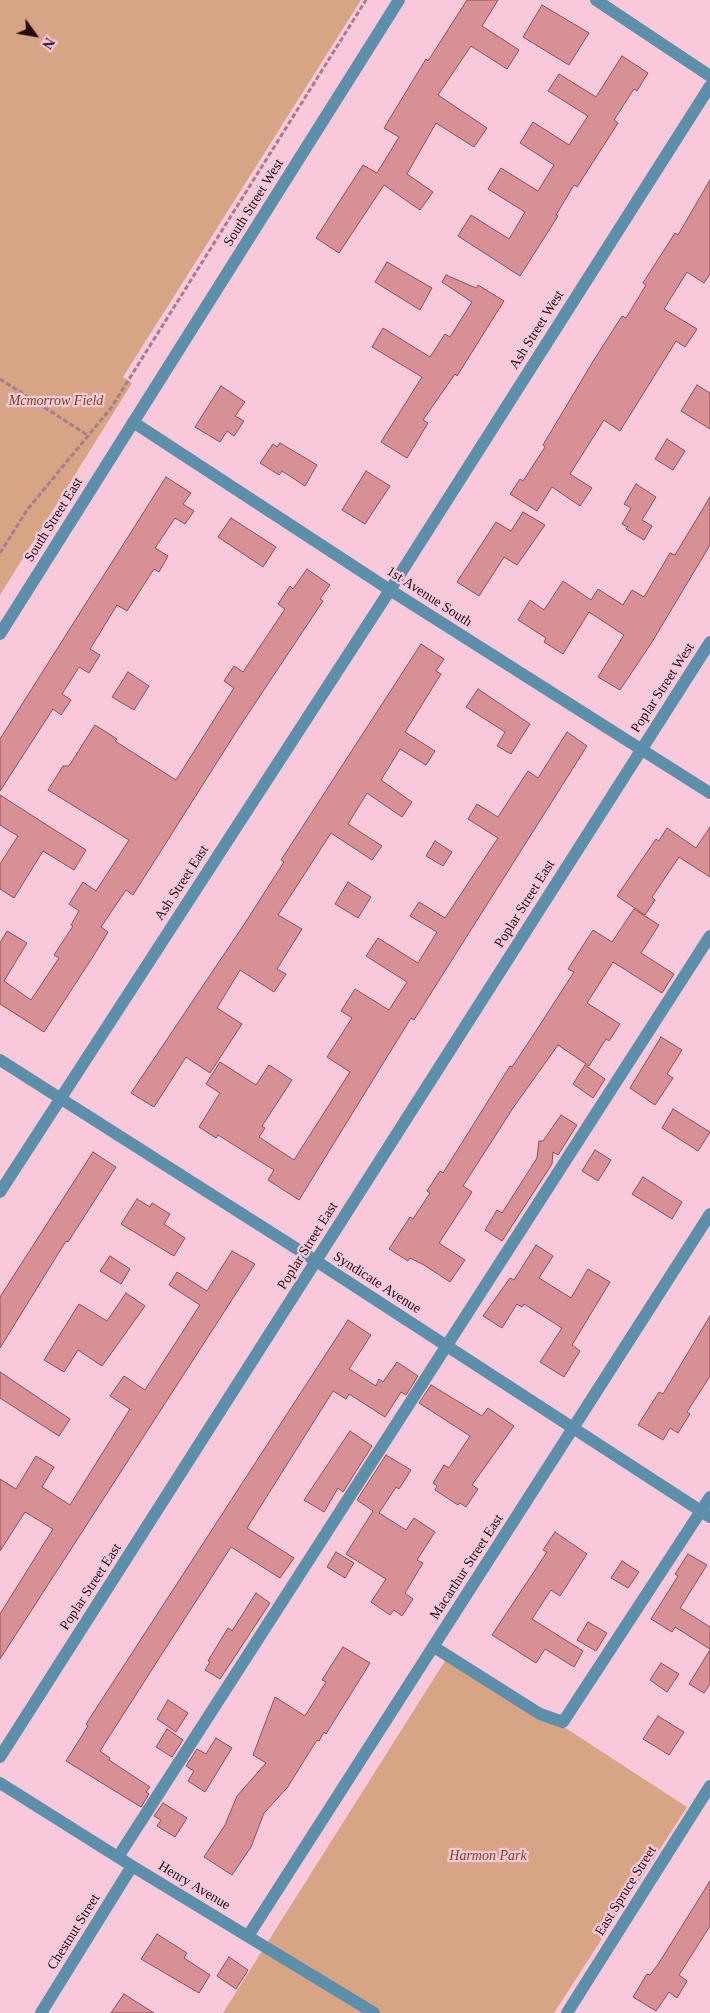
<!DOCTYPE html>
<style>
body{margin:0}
#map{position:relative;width:710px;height:2013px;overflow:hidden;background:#f7c9da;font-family:Georgia,serif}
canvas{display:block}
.north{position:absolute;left:10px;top:10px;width:50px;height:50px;-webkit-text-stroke:4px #f7c9da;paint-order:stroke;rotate:122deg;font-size:14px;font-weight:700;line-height:20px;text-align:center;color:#240a16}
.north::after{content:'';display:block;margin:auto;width:18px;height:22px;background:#240a16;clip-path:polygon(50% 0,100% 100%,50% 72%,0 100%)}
</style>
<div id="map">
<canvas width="710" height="2013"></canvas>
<div class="north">N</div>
</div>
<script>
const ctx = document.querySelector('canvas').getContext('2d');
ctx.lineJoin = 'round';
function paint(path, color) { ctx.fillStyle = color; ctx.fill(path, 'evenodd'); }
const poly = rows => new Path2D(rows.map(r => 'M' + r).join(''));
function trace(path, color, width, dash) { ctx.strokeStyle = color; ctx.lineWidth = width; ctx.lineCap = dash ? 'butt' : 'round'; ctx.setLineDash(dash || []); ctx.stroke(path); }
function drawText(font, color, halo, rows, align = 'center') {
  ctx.font = font + ' Georgia,serif'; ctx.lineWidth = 4.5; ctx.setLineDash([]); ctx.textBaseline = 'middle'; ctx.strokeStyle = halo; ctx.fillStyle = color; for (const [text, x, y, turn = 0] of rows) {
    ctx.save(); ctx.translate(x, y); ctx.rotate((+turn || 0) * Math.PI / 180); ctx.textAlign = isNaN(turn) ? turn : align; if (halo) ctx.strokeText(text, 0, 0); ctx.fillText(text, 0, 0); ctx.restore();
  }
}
const green = poly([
 [0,0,361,0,123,377,132,383,0,595],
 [450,1653,687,1807,554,2013,223,2013]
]);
const building = poly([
 [467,0,498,0,482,26,519,50,507,69,471,46,438,95,487,128,474,147,436,123,407,174,433,192,420,210,384,185,339,253,316,238,363,165,377,173,399,137,384,128,426,59,428,61,467,0],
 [542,5,589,33,569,65,523,37,542,5],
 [622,56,648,73,637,91,634,89,614,120,618,123,577,187,574,185,556,215,558,216,520,276,458,236,471,215,509,239,525,212,488,189,501,168,538,191,554,165,520,143,533,122,569,145,588,116,548,91,559,74,596,97,622,56],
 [710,180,710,274,704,283,687,272,664,309,697,329,685,347,676,341,620,431,604,420,570,474,592,488,580,506,552,487,537,511,510,494,520,479,523,481,545,447,543,445,592,363,622,316,626,318,646,285,643,283,675,233,678,235,710,180],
 [387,262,432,288,420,310,375,282,387,262],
 [446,275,476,288,478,285,504,301,457,376,455,374,423,420,428,423,407,458,381,442,422,377,372,347,383,328,430,357,445,334,450,337,472,302,442,282,446,275],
 [697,385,710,393,710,429,681,411,697,385],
 [221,386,245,402,235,416,244,421,234,436,227,431,220,442,195,427,221,386],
 [667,439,685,451,673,470,655,459,667,439],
 [280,443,317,465,305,486,282,471,279,475,260,463,273,444,277,447,280,443],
 [366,471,390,486,365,524,342,510,366,471],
 [166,477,191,493,183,504,194,511,185,524,175,518,155,548,168,556,159,572,154,569,127,611,117,605,90,649,100,655,89,673,79,667,62,694,71,700,61,715,53,709,0,791,0,739,166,477],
 [636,484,656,497,642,520,652,526,644,540,626,529,628,527,622,524,631,508,624,504,636,484],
 [710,497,710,545,652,642,620,690,598,677,624,635,589,612,563,654,544,642,546,638,518,620,530,600,544,610,563,581,591,600,598,589,623,605,632,590,644,597,670,553,675,555,710,497],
 [523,512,545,525,517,565,504,557,479,596,457,582,496,522,511,531,523,512],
 [231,518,276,547,263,567,218,537,231,518],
 [307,569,330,585,320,599,323,601,238,729,133,895,126,890,101,927,108,932,94,955,44,1032,0,1004,0,943,7,931,27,943,4,981,31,1000,59,958,54,955,73,926,71,925,79,911,69,904,83,882,96,891,129,840,48,790,63,766,69,766,95,725,117,739,115,741,176,780,234,688,224,681,234,666,243,672,285,609,278,604,290,586,293,589,307,569],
 [421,644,444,659,436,671,441,674,405,732,435,751,426,765,400,749,381,780,412,802,402,817,367,793,348,824,382,846,372,860,331,833,278,915,302,929,277,969,286,974,274,992,240,970,217,1008,242,1024,210,1073,186,1057,154,1107,131,1093,245,923,284,862,281,860,421,644],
 [128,672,149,686,134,710,112,697,128,672],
 [478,689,530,724,511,754,497,746,505,732,466,707,478,689],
 [567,732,587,746,414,1020,411,1018,299,1200,268,1180,274,1170,218,1135,216,1138,199,1127,220,1093,206,1084,220,1062,256,1085,269,1065,292,1080,262,1126,265,1128,259,1137,294,1160,350,1072,327,1057,352,1018,341,1011,355,989,389,1010,407,982,366,956,378,938,418,963,437,932,410,916,419,902,445,918,498,838,468,819,477,804,498,817,528,771,538,778,567,732],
 [0,795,86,850,74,870,43,851,14,898,0,889,0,864,18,836,0,825,0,795],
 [710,827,710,877,679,857,652,897,655,900,645,915,617,896,656,839,659,841,667,828,696,848,710,827],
 [435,841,452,852,443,866,426,856,435,841],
 [348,882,371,897,358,918,335,904,348,882],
 [634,909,659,925,641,953,674,974,662,993,613,962,587,1003,620,1024,609,1041,606,1039,589,1066,558,1045,513,1108,463,1186,472,1192,439,1243,465,1260,450,1282,424,1265,410,1258,408,1261,389,1249,410,1217,413,1219,430,1193,427,1191,440,1171,443,1173,510,1066,512,1067,532,1037,574,972,568,969,593,930,612,942,634,909],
 [661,1037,682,1050,667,1074,673,1078,655,1105,630,1088,661,1037],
 [585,1065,605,1079,593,1098,573,1084,585,1065],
 [673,1109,710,1132,698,1151,662,1128,673,1109],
 [561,1115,577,1125,558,1155,553,1152,552,1164,502,1241,485,1230,497,1210,502,1213,537,1158,539,1141,543,1141,561,1115],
 [595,1150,611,1160,598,1181,582,1171,595,1150],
 [93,1152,116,1167,68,1242,66,1241,0,1348,0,1297,93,1152],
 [643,1177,682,1202,672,1219,632,1194,643,1177],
 [137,1199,150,1207,152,1203,170,1214,164,1224,185,1238,174,1256,121,1224,137,1199],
 [536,1245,553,1256,539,1278,571,1298,588,1269,610,1282,572,1345,580,1351,564,1377,540,1362,562,1328,524,1304,522,1307,517,1304,502,1328,483,1316,510,1278,514,1280,536,1245],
 [232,1251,255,1264,0,1659,0,1614,53,1529,25,1512,0,1551,0,1479,16,1489,36,1456,54,1467,42,1487,70,1505,130,1409,110,1396,124,1376,145,1390,200,1305,169,1285,177,1272,207,1291,232,1251],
 [110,1256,130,1269,121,1284,100,1271,110,1256],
 [126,1293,145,1306,102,1366,78,1350,64,1372,44,1360,79,1304,107,1321,126,1293],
 [710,1316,710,1376,687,1412,690,1414,678,1433,670,1428,663,1440,638,1425,659,1392,663,1394,710,1316],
 [348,1320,371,1335,349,1369,376,1386,379,1379,383,1382,397,1362,418,1376,406,1395,401,1392,385,1417,349,1394,346,1399,333,1391,247,1528,294,1558,280,1578,231,1547,158,1660,100,1751,110,1758,109,1760,150,1787,146,1792,149,1794,141,1807,66,1761,88,1726,86,1724,348,1320],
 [0,1372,70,1419,59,1436,0,1398,0,1372],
 [431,1385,482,1416,488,1408,514,1426,472,1485,478,1489,466,1507,460,1503,458,1505,435,1490,437,1486,433,1483,444,1465,449,1468,470,1436,419,1403,431,1385],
 [350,1431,372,1446,343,1492,338,1488,324,1512,304,1500,350,1431],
 [386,1455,411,1470,399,1489,396,1487,379,1513,406,1530,414,1518,435,1532,417,1560,423,1563,405,1593,413,1599,402,1616,394,1610,390,1615,371,1602,386,1579,346,1554,373,1511,357,1500,386,1455],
 [555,1532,587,1554,560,1596,551,1590,532,1619,583,1651,574,1667,545,1649,536,1663,492,1635,547,1552,543,1550,555,1532],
 [336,1552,354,1563,345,1578,327,1567,336,1552],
 [688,1554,707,1565,680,1608,710,1627,710,1649,675,1627,672,1632,651,1619,678,1576,675,1574,688,1554],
 [622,1561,639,1572,628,1588,611,1578,622,1561],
 [256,1593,270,1603,220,1679,205,1670,210,1662,208,1661,228,1628,232,1631,256,1593],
 [588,1622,607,1633,596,1651,577,1640,588,1622],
 [343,1647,370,1663,326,1734,324,1732,319,1741,317,1740,287,1788,264,1813,251,1847,232,1875,204,1857,225,1825,237,1796,266,1763,253,1755,275,1697,305,1716,326,1682,322,1680,343,1647],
 [710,1650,710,1684,704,1693,689,1684,710,1650],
 [661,1663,679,1674,667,1692,650,1680,661,1663],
 [168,1700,188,1713,176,1732,157,1719,168,1700],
 [658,1716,684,1732,669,1755,643,1739,658,1716],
 [167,1729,183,1740,172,1757,156,1747,167,1729],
 [216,1738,232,1748,205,1792,188,1781,194,1771,186,1766,197,1749,206,1754,216,1738],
 [163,1803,187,1818,175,1837,157,1826,161,1820,154,1816,163,1803],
 [710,1881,710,1926,679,1975,687,1981,677,1998,669,1992,656,2011,633,1997,647,1974,650,1975,659,1963,710,1881],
 [157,1934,187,1953,184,1958,210,1975,199,1993,141,1959,157,1934],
 [229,1957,248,1970,236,1989,217,1976,229,1957],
 [124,1994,154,2013,111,2013,124,1994]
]);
const path = poly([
 [0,379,89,436],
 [0,553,27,510,111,408,366,0]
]);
const minor = poly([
 [596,0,710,76],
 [133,422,390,590,710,793],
 [0,634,399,0],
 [0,1060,316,1261,710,1517],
 [0,1192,390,590,710,86],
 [434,1647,540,1714,563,1722,710,1497],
 [0,1757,710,642],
 [0,1783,132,1866,374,2013],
 [118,1857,710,936],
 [248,1936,710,1214],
 [41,2013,132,1866],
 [567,2013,710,1786]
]);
const streetNames = [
 ["South Street West",254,203,-58],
 ["Ash Street West",537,330,-58],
 ["South Street East",54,520,-58],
 ["1st Avenue South",429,597,33],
 ["Poplar Street West",663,688,-57],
 ["Ash Street East",182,883,-57],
 ["Poplar Street East",525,904,-58],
 ["Poplar Street East",308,1246,-58],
 ["Syndicate Avenue",377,1283,33],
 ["Macarthur Street East",467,1567,-57],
 ["Poplar Street East",91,1587,-57],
 ["Henry Avenue",194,1886,31],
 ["East Spruce Street",626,1891,-58],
 ["Chestnut Street",74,1932,-58]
];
const parkNames = [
 ["Mcmorrow Field",56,401],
 ["Harmon Park",488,1856]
];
paint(green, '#d7a485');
paint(building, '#d79096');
trace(building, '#934d55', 1);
trace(path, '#a47e8d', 3, [5, 2.5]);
trace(minor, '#5e8faa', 12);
drawText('14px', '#240a16', '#f7c9da', streetNames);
drawText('italic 14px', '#7e461d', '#f7c9da', parkNames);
</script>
